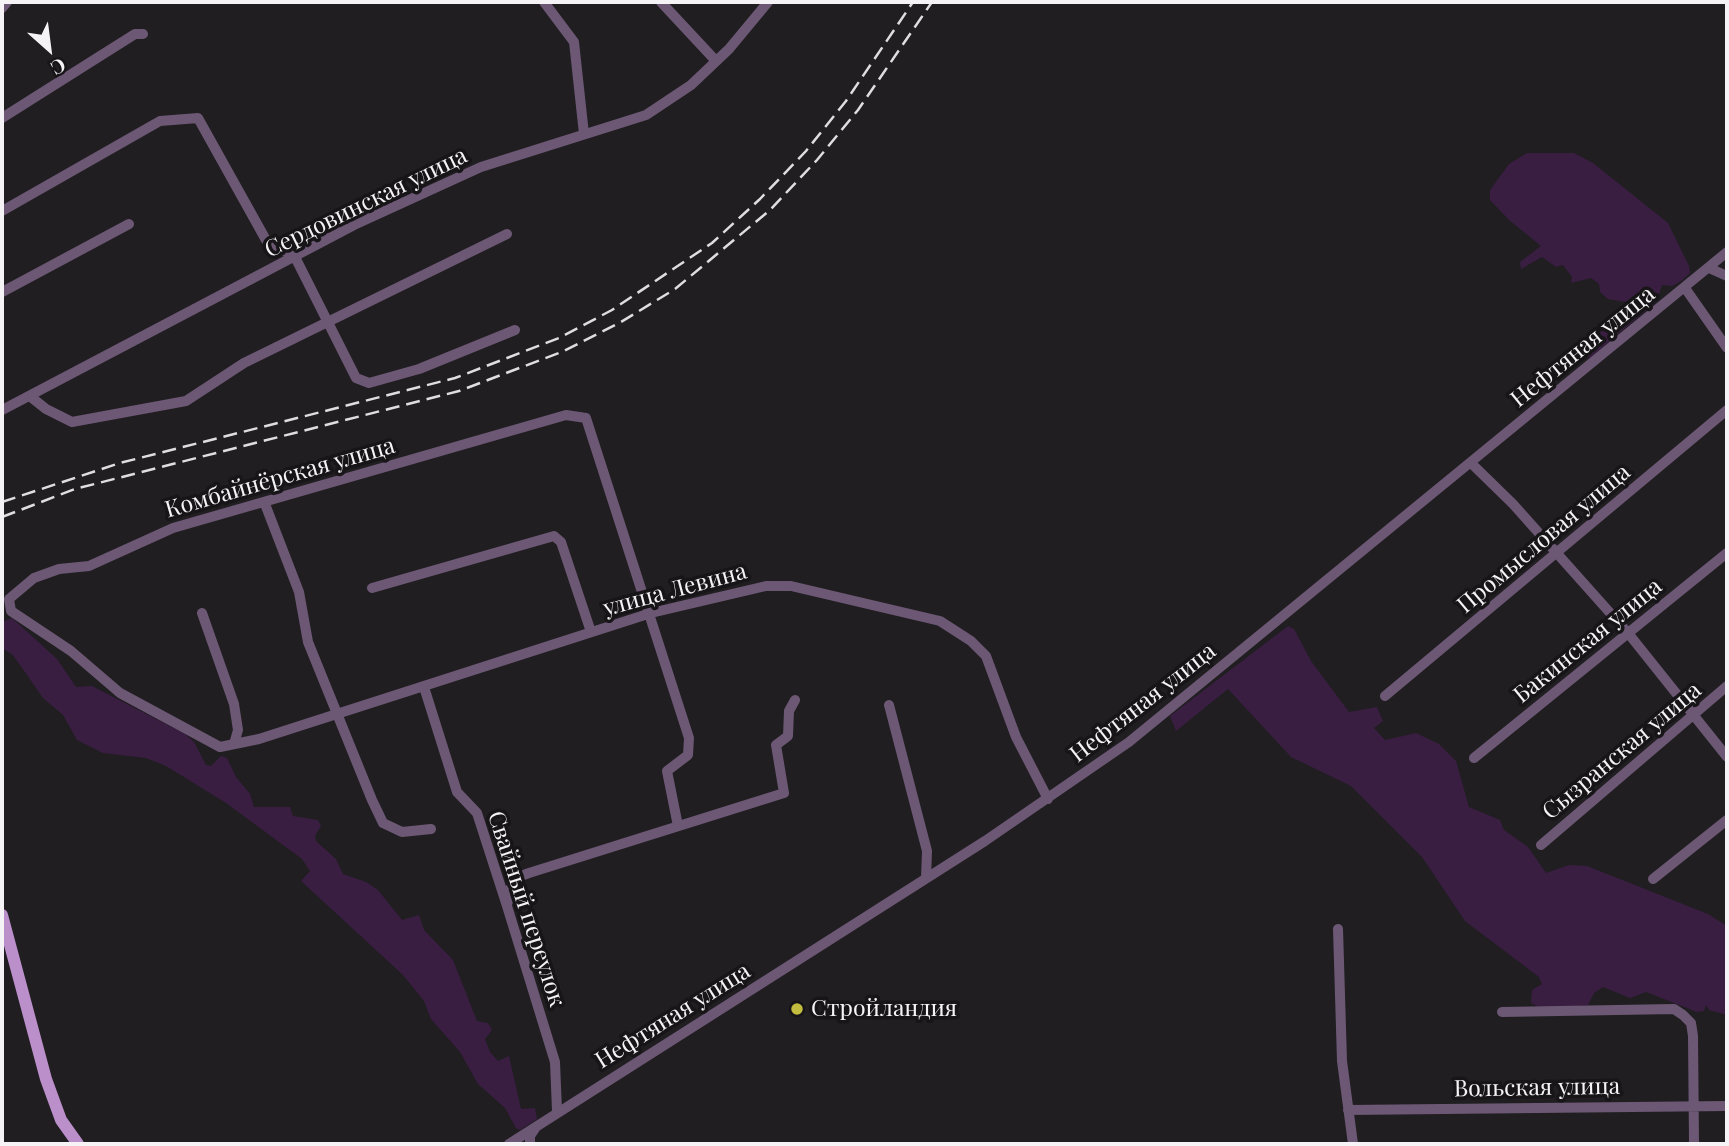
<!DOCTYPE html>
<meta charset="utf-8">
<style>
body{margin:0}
#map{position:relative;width:1729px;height:1146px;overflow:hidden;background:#201e21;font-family:"Playfair Display",serif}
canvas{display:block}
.frame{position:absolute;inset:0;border:4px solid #f5f3f5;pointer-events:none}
.north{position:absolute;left:14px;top:14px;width:70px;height:70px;-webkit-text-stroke:5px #171517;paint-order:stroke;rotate:152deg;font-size:19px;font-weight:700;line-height:28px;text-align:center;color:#f5f3f5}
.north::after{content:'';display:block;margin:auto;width:24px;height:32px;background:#f5f3f5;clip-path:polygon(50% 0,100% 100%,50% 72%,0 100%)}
</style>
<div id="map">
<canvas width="1729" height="1146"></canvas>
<div class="frame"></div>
<div class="north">С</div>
</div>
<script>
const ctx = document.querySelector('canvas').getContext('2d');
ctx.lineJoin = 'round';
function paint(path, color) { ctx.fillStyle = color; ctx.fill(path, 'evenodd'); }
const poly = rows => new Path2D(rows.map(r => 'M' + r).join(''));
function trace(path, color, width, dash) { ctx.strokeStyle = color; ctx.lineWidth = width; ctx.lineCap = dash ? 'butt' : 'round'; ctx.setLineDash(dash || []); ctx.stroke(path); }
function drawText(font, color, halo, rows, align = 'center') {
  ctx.font = font + ' "Playfair Display",serif'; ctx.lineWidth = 7; ctx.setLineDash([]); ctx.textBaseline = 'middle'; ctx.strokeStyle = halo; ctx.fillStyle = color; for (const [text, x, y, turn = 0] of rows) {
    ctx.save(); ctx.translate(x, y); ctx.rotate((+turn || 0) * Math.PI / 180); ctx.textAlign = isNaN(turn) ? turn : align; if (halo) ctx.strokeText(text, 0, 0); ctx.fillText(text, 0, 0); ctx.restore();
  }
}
const green = poly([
 [1527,153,1574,153,1593,163,1668,223,1689,266,1690,273,1681,281,1672,286,1662,285,1657,301,1591,357,1585,358,1583,349,1626,308,1626,302,1608,299,1600,292,1599,284,1591,278,1571,283,1572,277,1563,265,1556,267,1542,257,1521,269,1520,262,1541,246,1509,220,1490,200,1490,190,1509,164],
 [12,618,57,659,76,687,92,686,185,734,194,742,206,765,211,766,221,756,227,758,236,777,250,794,254,807,290,807,293,816,318,820,321,826,315,836,316,841,336,859,343,874,366,882,378,890,402,920,419,915,424,930,453,960,477,1021,488,1023,492,1030,485,1039,490,1052,498,1061,509,1056,521,1109,535,1108,537,1119,520,1130,516,1128,505,1108,478,1084,460,1052,431,1019,424,1001,403,975,301,881,310,871,302,859,226,803,166,766,146,758,103,753,77,740,63,715,43,698,13,655,2,648,2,622],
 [1288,626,1294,629,1311,661,1349,712,1377,707,1383,721,1374,728,1385,740,1416,733,1439,744,1456,761,1469,807,1500,820,1504,830,1528,847,1546,873,1569,865,1587,866,1708,914,1727,926,1727,1015,1709,1010,1706,1005,1704,1011,1697,1012,1646,992,1630,998,1603,987,1594,993,1588,1005,1543,1009,1531,1003,1532,990,1542,984,1539,977,1465,921,1422,857,1351,786,1291,757,1228,689,1176,731,1170,716]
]);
const minor = poly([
 [544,2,574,42,584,134],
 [661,2,716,61],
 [2,8,7,2],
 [2,118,135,34,143,34],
 [2,211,160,121,198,118,266,240,295,257,356,378,369,383,419,369,515,330],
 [1709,268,1727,276],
 [1685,288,1727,348],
 [2,292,129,224],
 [31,397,46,409,72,422,186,401,244,363,507,234],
 [2,410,354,225,481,167,646,115,691,85,729,49,768,2],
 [1472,464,1513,504,1628,633,1727,757],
 [265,504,299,592,308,642,372,800,383,823,402,832,431,829],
 [372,588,554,536,561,542,591,632],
 [11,611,71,651,120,693,220,747,259,739,651,613,766,586,791,586,940,621,971,641,986,656,1016,737,1048,799],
 [11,611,9,599,34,578,59,569,89,566,173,528,566,415,586,418,689,738,688,755,667,771,678,826],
 [202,613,234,704,238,730,234,744],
 [424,687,457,792,477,813,507,906,555,1062,557,1111],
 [1385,696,1727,410],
 [889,705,927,851,926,878],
 [1474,758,1727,553],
 [1541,845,1727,686],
 [1653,879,1727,820],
 [508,902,510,889,521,876,529,873,784,793,776,745,788,736,789,711,795,700],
 [1338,929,1342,1061,1353,1144],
 [1502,1012,1674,1009,1683,1015,1691,1023,1693,1036,1694,1144],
 [1348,1110,1727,1106],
 [509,1144,985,841,1129,742,1727,252],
 [530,1144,530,1136,536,1127]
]);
const major = poly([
 [2,915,46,1079,61,1120,78,1144]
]);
const rail = poly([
 [2,502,120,463,455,378,559,338,612,310,712,243,760,199,806,151,846,101,913,2],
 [2,517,75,489,459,391,564,351,621,322,675,289,770,210,817,160,858,110,932,2]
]);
const markers = [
 [797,1009,7,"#c2bd3f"]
];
const streetNames = [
 ["Сердовинская улица",366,203,-26],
 ["Нефтяная улица",1583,347,-39],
 ["Комбайнёрская улица",280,478,-16],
 ["Промысловая улица",1544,539,-40],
 ["улица Левина",675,590,-15],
 ["Бакинская улица",1588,641,-39],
 ["Нефтяная улица",1143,703,-38],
 ["Сызранская улица",1622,751,-40],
 ["Свайный переулок",526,909,72],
 ["Нефтяная улица",673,1016,-32],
 ["Вольская улица",1537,1088,-1]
];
const poiNames = [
 ["Стройландия",811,1009]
];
paint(green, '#391e42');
trace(minor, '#6c5874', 10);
trace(major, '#bb8fca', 12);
trace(rail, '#dfdddf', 2.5, [14, 7]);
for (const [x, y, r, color] of markers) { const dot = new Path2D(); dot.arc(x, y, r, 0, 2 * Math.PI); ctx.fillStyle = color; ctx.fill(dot); trace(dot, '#171517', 2.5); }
drawText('23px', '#f5f3f5', '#171517', streetNames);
drawText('23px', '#f5f3f5', '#171517', poiNames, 'left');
</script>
